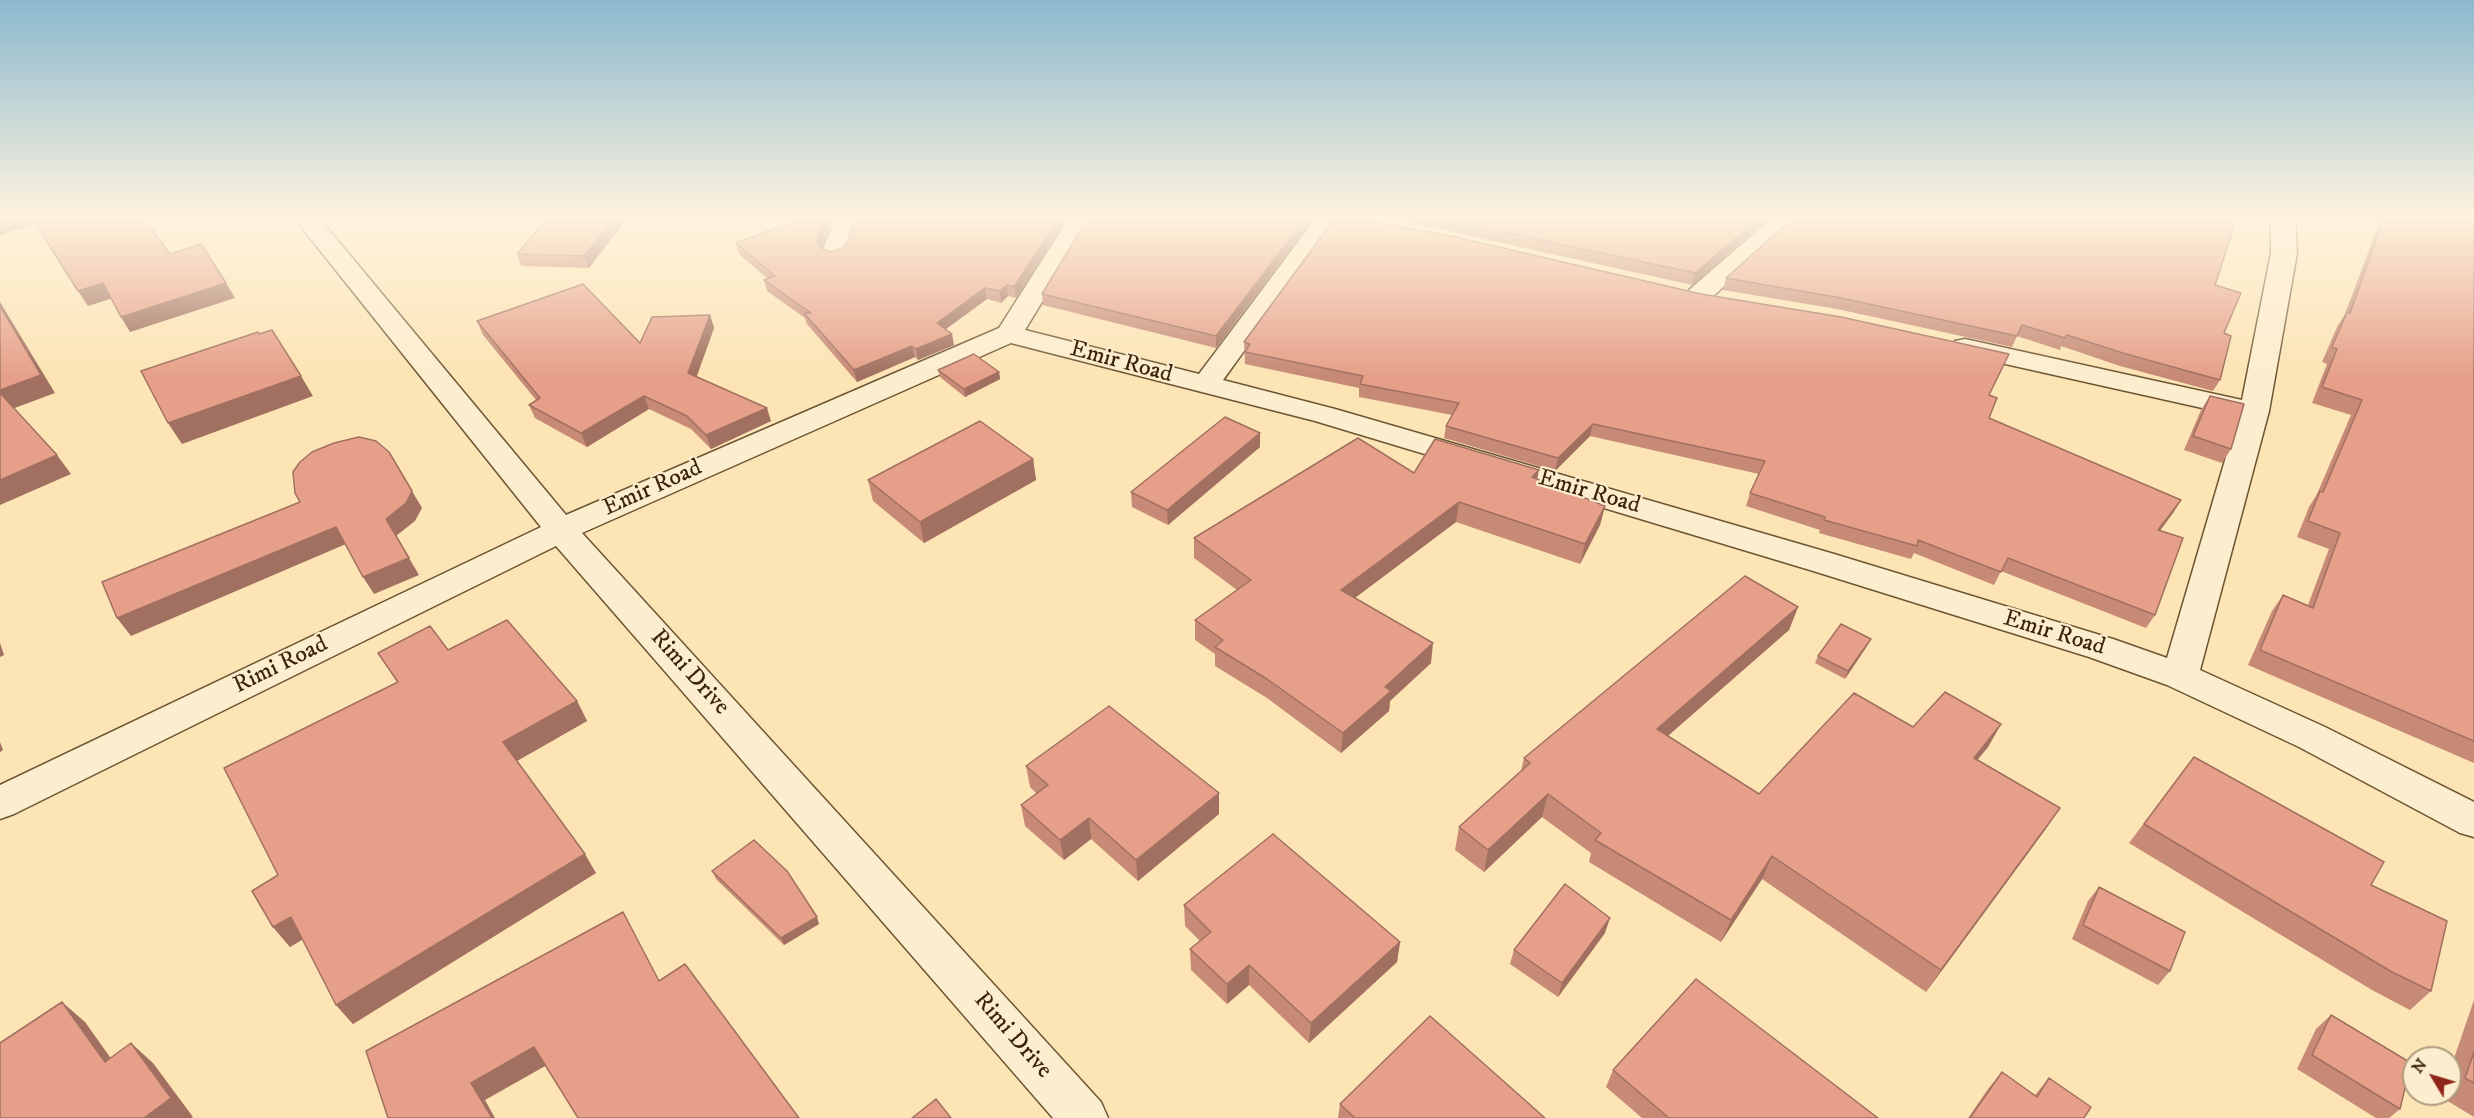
<!DOCTYPE html>
<style>
body{margin:0}
#map{position:relative;width:2474px;height:1118px;overflow:hidden;background:#fce4b5;font-family:"IM FELL DW Pica",serif}
canvas{display:block}
.north{position:absolute;left:2402px;top:1046px;width:60px;height:60px;box-sizing:border-box;background:#fdedcf;border:2px solid #b09d7f;border-radius:50%;rotate:308deg;font-size:16px;font-weight:700;line-height:24px;text-align:center;color:#3c2507}
.north::after{content:'';display:block;margin:auto;width:21px;height:27px;background:#8f2418;clip-path:polygon(50% 0,100% 100%,50% 72%,0 100%)}
</style>
<div id="map">
<canvas width="2474" height="1118"></canvas>
<div class="north">N</div>
</div>
<script>
const ctx = document.querySelector('canvas').getContext('2d');
ctx.lineJoin = 'round';
const poly = rows => new Path2D(rows.map(r => 'M' + r).join(''));
function trace(path, color, width, dash) { ctx.strokeStyle = color; ctx.lineWidth = width; ctx.lineCap = dash ? 'butt' : 'round'; ctx.setLineDash(dash || []); ctx.stroke(path); }
function paint(path, color) { ctx.fillStyle = color; ctx.fill(path, 'evenodd'); }
function drawText(font, color, halo, rows, align = 'center') {
  ctx.font = font + ' "IM FELL DW Pica",serif'; ctx.lineWidth = 4.5; ctx.setLineDash([]); ctx.textBaseline = 'middle'; ctx.strokeStyle = halo; ctx.fillStyle = color; for (const [text, x, y, turn = 0] of rows) {
    ctx.save(); ctx.translate(x, y); ctx.rotate((+turn || 0) * Math.PI / 180); ctx.textAlign = isNaN(turn) ? turn : align; if (halo) ctx.strokeText(text, 0, 0); ctx.fillText(text, 0, 0); ctx.restore();
  }
}
const minor = poly([
 [294,218,319,218,566,515,999,328,1069,218,1093,218,1025,330,1199,374,1316,218,1340,218,1223,380,1335,409,1834,554,2113,639,2167,658,2238,416,1965,355,1955,353,1951,347,1955,341,1965,339,2242,400,2271,253,2271,218,2295,218,2297,253,2269,411,2200,670,2325,727,2474,802,2474,837,2460,833,2299,747,2167,685,2089,657,1810,570,1315,421,1011,343,582,533,1101,1102,1108,1118,1053,1118,556,546,14,814,0,819,0,785,541,527,294,218],
 [836,218,860,218,847,253,843,258,834,261,825,258,821,253,836,218],
 [1772,218,1798,218,1707,302,1698,304,1689,302,1685,296,1689,290,1772,218]
]);
const wall = poly([
 [627,218,589,268,521,266,517,254],
 [783,218,834,218,821,248,831,252,842,248,847,243,855,218,1068,218,1016,298,1008,296,1001,303,987,299,946,329,954,345,918,360,915,357,857,382,807,324,805,318,767,291,764,280,768,279,739,254,736,243,793,222],
 [1314,218,1216,348,1043,305,1042,294],
 [1389,218,1769,218,1692,285],
 [2381,218,2474,218,2474,763,2248,665,2272,611,2283,595,2308,605,2329,549,2297,537,2309,507,2317,494,2351,415,2312,403,2327,364,2322,362,2337,327,2345,314],
 [1726,278,2215,285,2224,333,2220,380,2213,391,2120,366,2061,346,2060,350,2017,336,2012,347,1837,309,1723,290],
 [710,315,714,328,697,376,771,421,711,449,691,429,649,409,587,447,535,418,529,405,536,400,483,335,477,321,640,343],
 [1244,342,1989,395,1989,418,2181,500,2173,513,2160,531,2155,615,2146,628,2001,571,1994,585,1914,553,1911,559,1819,533,1820,530,1746,506,1750,493,1759,474,1590,436,1555,471,1444,438,1446,426,1452,415,1359,397,1359,388,1245,364],
 [938,370,999,372,1000,379,965,397,940,377],
 [2210,396,2231,449,2222,463,2184,450,2201,410],
 [1260,433,1260,447,1168,525,1132,507,1131,492],
 [1033,459,1036,480,924,543,873,501,868,480],
 [1414,473,1605,506,1600,525,1580,564,1456,522,1355,598,1431,663,1390,701,1389,711,1341,753,1267,698,1215,666,1215,654,1195,640,1195,620,1237,590,1194,558,1194,538],
 [1798,607,1789,630,1668,736,1759,794,1913,727,2001,724,1988,747,1977,760,2060,808,2045,830,1926,992,1762,879,1721,942,1589,862,1591,853,1542,817,1484,872,1455,850,1459,827,1521,771,1524,758],
 [1867,646,1845,679,1815,663,1818,656],
 [448,650,577,701,587,721,517,761,596,873,353,1024,336,1005,303,939,290,947,273,927,278,875,397,682,378,653],
 [2194,757,2371,885,2431,991,2410,1010,2372,990,2129,843],
 [1026,766,1219,814,1138,881,1091,839,1064,860,1025,826,1021,805,1037,794,1030,787],
 [712,871,819,924,784,945,716,879],
 [2099,887,2170,971,2158,985,2072,939,2088,901],
 [1184,905,1400,942,1397,962,1309,1043,1249,985,1227,1004,1191,970,1190,949,1200,941,1185,926],
 [1605,933,1558,997,1510,964,1514,950],
 [2474,1000,2474,1117,2441,1097,2442,1094,2450,1094,2450,1070],
 [2331,1015,2400,1109,2389,1118,2376,1118,2297,1069,2316,1029],
 [1613,1070,1878,1118,1642,1118,1606,1087],
 [2002,1072,2035,1095,2049,1078,2084,1118,1968,1118,1988,1089],
 [1340,1104,1545,1118,1338,1118]
]);
const shadedWall = poly([
 [0,218,32,218,36,224,0,235],
 [615,218,627,218,589,268,584,256],
 [826,218,834,218,819,252,816,241],
 [1059,218,1068,218,1016,298,1014,287],
 [1306,218,1314,218,1216,348,1216,336],
 [1759,218,1769,218,1692,285,1695,273],
 [103,283,113,298,88,306,78,291],
 [226,283,235,298,130,332,121,317],
 [1007,285,1008,296,1001,303,1000,291],
 [985,288,987,299,939,334,937,323],
 [0,302,55,393,12,409,0,393],
 [710,315,714,328,693,386,688,373],
 [952,334,954,345,918,360,916,349],
 [912,346,915,357,857,382,854,370],
 [999,372,1000,379,965,397,964,389],
 [301,376,313,396,182,444,168,423],
 [644,396,649,409,587,447,581,433],
 [767,408,771,421,711,449,706,435],
 [1593,424,1590,436,1555,471,1558,458],
 [1260,433,1260,447,1168,525,1167,510],
 [57,455,71,474,0,505,0,480],
 [1033,459,1036,480,924,543,920,522],
 [1539,470,1535,490,1532,477],
 [412,491,422,508,415,521,396,536,386,519],
 [2181,500,2173,513,2150,543,2158,530],
 [1459,502,1456,522,1340,609,1341,590],
 [1605,506,1600,525,1580,564,1585,544],
 [336,527,346,544,131,636,117,618],
 [409,558,419,575,374,594,363,577],
 [1798,607,1789,630,1649,752,1657,729],
 [1871,639,1867,646,1845,679,1848,671],
 [0,643,4,655,0,657],
 [1433,643,1431,663,1390,701,1389,711,1341,753,1343,733,1385,687],
 [577,701,587,721,515,762,503,742],
 [2001,724,1988,747,1961,780,1974,758],
 [0,742,3,750,0,752],
 [1219,793,1219,814,1138,881,1136,860],
 [1548,794,1542,817,1484,872,1488,850],
 [2060,808,2045,830,1926,992,1941,970],
 [1089,818,1091,839,1064,860,1060,840],
 [585,854,596,873,353,1024,336,1005],
 [1772,856,1762,879,1721,942,1731,920],
 [291,917,308,936,290,947,273,927],
 [817,917,819,924,784,945,781,938],
 [1610,918,1605,933,1558,997,1562,983],
 [1400,942,1397,962,1309,1043,1311,1023],
 [1249,965,1249,985,1227,1004,1227,984],
 [62,1002,85,1022,127,1081,105,1062],
 [131,1043,153,1063,193,1117,191,1118,144,1118],
 [534,1047,547,1065,485,1100,495,1118,492,1118,471,1083]
]);
const building = poly([
 [32,218,144,218,170,254,201,244,226,283,121,317,103,283,78,291,32,218],
 [548,218,615,218,584,256,517,254,548,218],
 [803,218,826,218,816,241,821,248,831,252,842,248,847,243,855,218,1059,218,1014,287,1007,285,1000,291,985,288,937,323,952,334,916,349,912,346,854,370,804,313,811,313,764,280,775,276,736,243,803,218],
 [1088,218,1306,218,1216,336,1042,294,1088,218],
 [1335,218,1355,218,1451,236,1701,294,1841,317,2009,354,1989,395,1997,398,1989,418,2181,500,2158,530,2183,538,2155,615,2008,558,2001,572,1918,540,1917,546,1824,520,1825,517,1750,493,1765,461,1593,424,1558,458,1446,426,1459,403,1360,384,1363,376,1245,352,1250,344,1244,342,1335,218],
 [1439,218,1759,218,1695,273,1439,218],
 [1793,218,2233,218,2235,224,2215,285,2241,293,2224,333,2231,336,2220,380,2126,354,2067,335,2065,338,2022,325,2017,336,1841,298,1726,278,1793,218],
 [2384,218,2474,218,2474,741,2260,650,2283,595,2313,608,2340,533,2308,521,2320,491,2323,492,2362,400,2322,387,2337,349,2332,347,2347,312,2350,313,2384,218],
 [583,284,640,343,652,317,710,315,688,373,767,408,706,435,687,416,644,396,581,433,529,405,540,398,477,321,583,284],
 [0,306,41,375,0,390,0,306],
 [272,330,301,376,168,423,141,371,258,332,259,334,272,330],
 [974,354,999,372,964,389,938,370,974,354],
 [0,393,57,455,0,480,0,393],
 [2210,396,2244,404,2231,449,2193,436,2210,396],
 [1225,417,1260,433,1167,510,1131,492,1225,417],
 [980,421,1033,459,920,522,868,480,980,421],
 [359,437,376,441,389,452,412,491,406,503,386,519,409,558,363,577,336,527,117,618,102,582,300,502,295,493,293,472,300,462,312,452,334,443,359,437],
 [1358,438,1414,473,1435,439,1539,470,1532,477,1605,506,1585,544,1459,502,1341,590,1433,643,1385,687,1391,691,1343,733,1267,679,1215,647,1223,640,1195,620,1251,580,1194,538,1358,438],
 [1745,576,1798,607,1657,729,1759,794,1854,693,1913,727,1945,692,2001,724,1974,758,2060,808,1941,970,1772,856,1731,920,1595,840,1601,833,1548,794,1488,850,1459,827,1530,763,1524,758,1745,576],
 [507,620,577,701,503,742,585,854,336,1005,291,917,273,927,252,891,278,875,224,768,398,682,378,653,430,626,448,650,507,620],
 [1841,624,1871,639,1848,671,1818,656,1841,624],
 [1109,706,1219,793,1136,860,1089,818,1060,840,1021,805,1048,785,1026,766,1109,706],
 [2194,757,2384,862,2371,885,2447,921,2431,991,2392,972,2144,824,2194,757],
 [1273,834,1400,942,1311,1023,1249,965,1227,984,1190,949,1211,932,1184,905,1273,834],
 [754,840,787,871,817,917,781,938,712,871,754,840],
 [1565,884,1610,918,1562,983,1514,950,1565,884],
 [2099,887,2185,932,2170,971,2083,925,2099,887],
 [623,912,659,981,685,964,799,1118,578,1118,534,1047,471,1083,492,1118,388,1118,366,1051,623,912],
 [1696,979,1878,1118,1669,1118,1613,1070,1696,979],
 [62,1002,105,1062,131,1043,171,1098,144,1118,0,1118,0,1043,62,1002],
 [2331,1015,2411,1063,2400,1109,2312,1055,2331,1015],
 [1430,1016,1545,1118,1355,1118,1340,1104,1430,1016],
 [2474,1052,2474,1083,2465,1078,2474,1052],
 [2002,1072,2037,1097,2049,1078,2091,1107,2084,1118,1970,1118,2002,1072],
 [936,1099,951,1118,912,1118,936,1099]
]);
const streetNames = [
 ["Emir Road",1121,363,15],
 ["Emir Road",653,489,-24],
 ["Emir Road",1589,493,16],
 ["Emir Road",2054,634,17],
 ["Rimi Road",281,666,-26],
 ["Rimi Drive",689,673,48],
 ["Rimi Drive",1012,1036,49]
];
trace(minor, '#6c5532', 3);
paint(minor, '#fdedcf');
paint(wall, '#c68a76');
paint(shadedWall, '#a17060');
paint(building, '#e6a089');
trace(building, '#a17060', 1.5);
const sky = ctx.createLinearGradient(0, 0, 0, 375);
sky.addColorStop(0, '#8bb8ce');
sky.addColorStop(0.58, '#fef3de');
sky.addColorStop(1, '#fef3de00');
ctx.fillStyle = sky;
ctx.fillRect(0, 0, 2474, 375);
drawText('24px', '#3c2507', '#fdedcf', streetNames);
</script>
